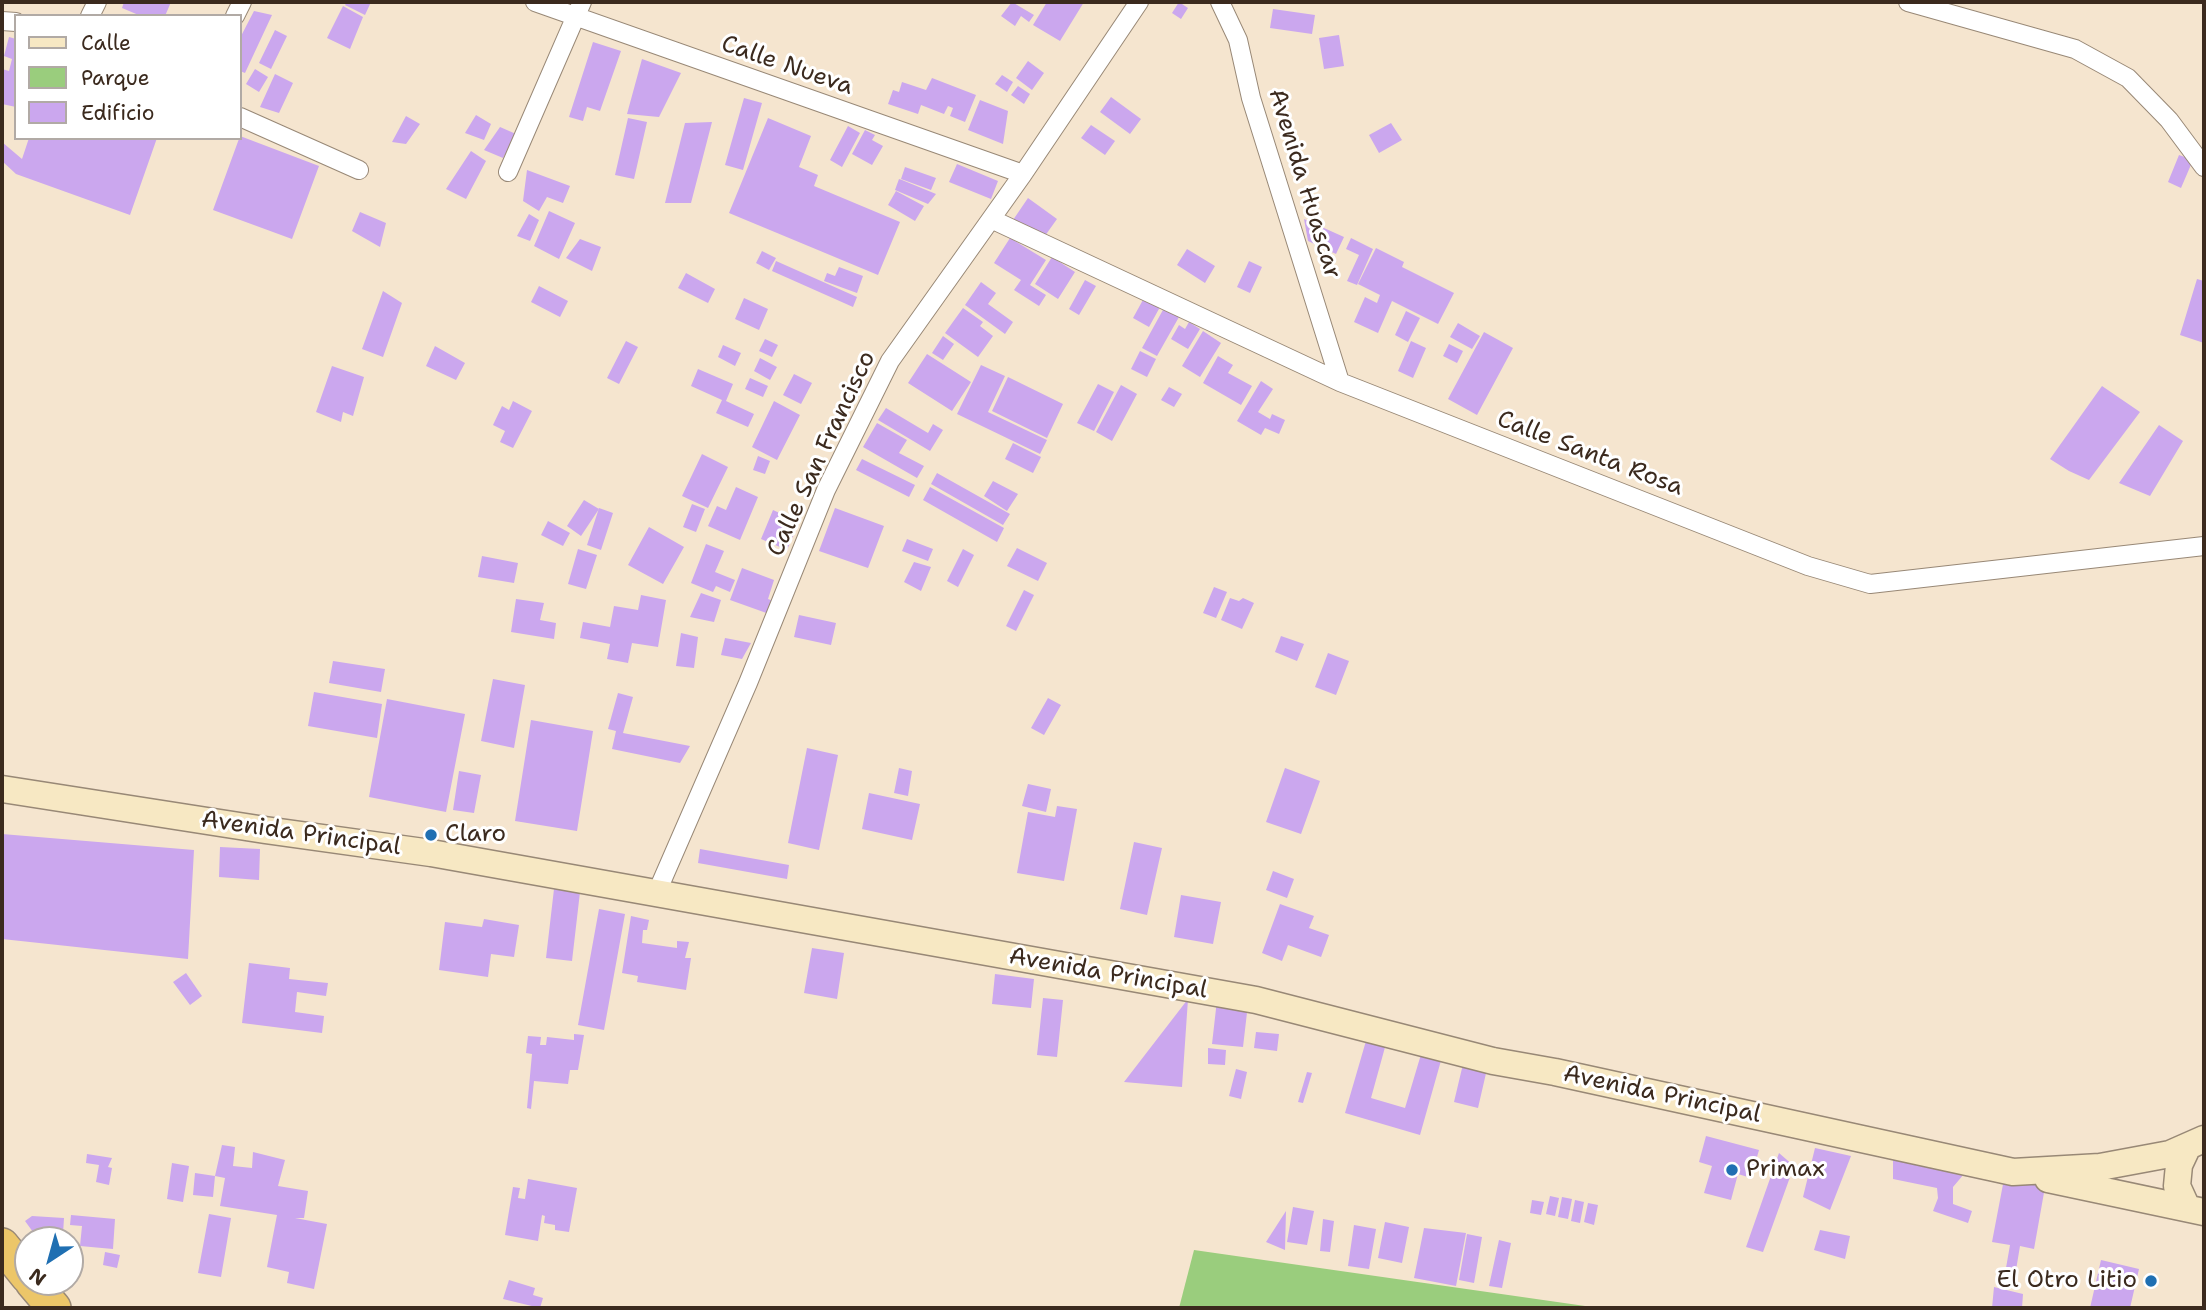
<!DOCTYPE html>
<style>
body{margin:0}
#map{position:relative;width:2206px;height:1310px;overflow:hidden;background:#f5e5cf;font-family:"Shantell Sans",sans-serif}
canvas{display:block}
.frame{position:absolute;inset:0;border:4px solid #3b2a1e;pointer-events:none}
.legend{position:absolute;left:14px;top:14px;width:228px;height:126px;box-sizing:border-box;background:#fff;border:2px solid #b1aaa5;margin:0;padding:9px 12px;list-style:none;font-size:21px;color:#3b2a1e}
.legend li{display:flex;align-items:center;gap:14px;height:35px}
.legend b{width:35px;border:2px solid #b1aaa5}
.north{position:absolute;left:14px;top:1226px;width:70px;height:70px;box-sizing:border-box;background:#fff;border:2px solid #b1aaa5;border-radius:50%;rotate:216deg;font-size:19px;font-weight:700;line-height:28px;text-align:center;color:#3b2a1e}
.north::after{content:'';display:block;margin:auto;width:24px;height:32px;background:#1f6fb2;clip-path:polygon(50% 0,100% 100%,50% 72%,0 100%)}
</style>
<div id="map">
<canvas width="2206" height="1310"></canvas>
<div class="frame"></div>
<ul class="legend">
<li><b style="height:9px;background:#f7e8c3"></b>Calle</li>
<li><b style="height:19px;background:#9acd7d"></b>Parque</li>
<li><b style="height:19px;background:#cba7ee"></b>Edificio</li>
</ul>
<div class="north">N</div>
</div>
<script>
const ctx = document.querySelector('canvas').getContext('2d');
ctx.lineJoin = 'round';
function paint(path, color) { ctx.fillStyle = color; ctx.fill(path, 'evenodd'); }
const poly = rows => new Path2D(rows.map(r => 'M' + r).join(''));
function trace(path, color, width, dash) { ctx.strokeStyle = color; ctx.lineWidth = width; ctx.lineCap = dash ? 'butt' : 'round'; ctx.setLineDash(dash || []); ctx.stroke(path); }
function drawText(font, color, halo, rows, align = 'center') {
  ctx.font = font + ' "Shantell Sans",sans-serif'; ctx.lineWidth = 6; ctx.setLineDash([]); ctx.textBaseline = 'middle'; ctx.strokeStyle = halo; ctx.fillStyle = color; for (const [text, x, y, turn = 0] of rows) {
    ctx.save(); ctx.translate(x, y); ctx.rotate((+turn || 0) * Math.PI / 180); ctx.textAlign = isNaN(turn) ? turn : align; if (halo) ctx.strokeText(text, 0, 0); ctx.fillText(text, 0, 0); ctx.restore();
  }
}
const green = poly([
 [1194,1250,1599,1308,1179,1308]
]);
const building = poly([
 [124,2,171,2,165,16,141,16,122,8],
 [347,2,371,2,365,15,345,5],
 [1012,2,1034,15,1029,22,1021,16,1015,26,1001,16],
 [1047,2,1084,2,1060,41,1033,25],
 [1179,2,1188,8,1181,19,1172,13],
 [343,6,363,17,350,49,327,38],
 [1273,9,1315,15,1312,34,1270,28],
 [254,11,272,15,245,73,240,71,240,38],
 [275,30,287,36,271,69,259,63],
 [1339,35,1344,66,1324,69,1319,38],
 [9,37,16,39,16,107,2,104,2,69,9,71,12,59,4,56],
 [593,42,621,51,600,111,587,107,583,121,569,117],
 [642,59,681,73,659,117,627,114],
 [1028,61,1044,73,1032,90,1016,78],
 [255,69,268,77,259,92,246,84],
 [275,74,293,83,279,113,260,107],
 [1002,75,1013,82,1007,92,995,84],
 [932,78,976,95,965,122,950,116,953,108,948,106,944,114,921,105,918,114,888,104,893,90,899,92,902,82,926,90],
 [1018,86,1030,94,1024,104,1011,95],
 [1111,97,1141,119,1130,134,1100,112],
 [744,98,762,103,743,170,725,165],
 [980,100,1008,111,1003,144,968,130],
 [476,115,491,124,484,140,465,133],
 [406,116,420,124,406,144,392,142],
 [628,118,647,122,634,179,615,175],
 [768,118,811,136,799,167,818,175,814,186,900,222,878,275,729,213],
 [712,122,691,203,665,203,685,123],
 [1391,123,1402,140,1379,153,1369,135],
 [1091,125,1115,141,1105,155,1081,138],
 [848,126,860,133,842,167,830,160],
 [500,127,516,134,503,158,484,150],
 [865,130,875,135,872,140,883,146,872,165,852,154],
 [240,136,319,166,292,239,213,210],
 [29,138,157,138,130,215,16,174,2,161,2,142,22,159],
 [471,151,486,161,466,199,446,189],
 [2179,155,2193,160,2181,188,2168,182],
 [957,164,998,181,991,199,949,182],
 [905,167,936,178,931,190,901,179],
 [527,170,570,186,563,203,547,197,539,211,523,201],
 [899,179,902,180,936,194,928,204,895,190],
 [896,191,924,206,915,221,888,205],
 [1028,198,1057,219,1042,240,1013,220],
 [549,211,575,223,559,259,534,246],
 [360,212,386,223,380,247,352,231],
 [529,214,539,220,530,241,517,236],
 [1304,219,1344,237,1336,254,1308,241],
 [1010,238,1046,260,1030,285,1046,295,1039,306,1014,290,1021,280,994,263],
 [1351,238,1373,249,1357,285,1347,281,1359,255,1346,249],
 [580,239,601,247,592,271,566,258],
 [1376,248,1404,262,1402,267,1454,293,1438,324,1392,301,1378,333,1354,322,1365,297,1377,303,1380,295,1358,284],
 [1187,249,1215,266,1205,283,1177,265],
 [762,251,776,258,769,270,756,263],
 [1052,257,1075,272,1058,299,1035,284],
 [776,261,857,297,853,307,772,271],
 [1249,261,1262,267,1250,293,1237,287],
 [839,267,863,276,857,293,824,281,827,273,835,276],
 [686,273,715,289,708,303,678,288],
 [2197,279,2204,281,2204,343,2180,335],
 [1085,280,1096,286,1079,315,1069,309],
 [981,282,996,293,988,304,1013,322,1005,334,965,305],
 [539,286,568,301,560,317,531,302],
 [383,291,402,303,383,357,362,349],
 [744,298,768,309,759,330,735,319],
 [1144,298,1160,307,1149,327,1133,318],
 [963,308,983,322,980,326,993,336,978,357,945,333],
 [1164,308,1179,317,1157,356,1142,348],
 [1406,311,1420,318,1408,342,1395,335],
 [1189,322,1200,329,1188,349,1171,339,1179,325,1185,329],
 [1458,323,1480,336,1472,349,1450,337],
 [1203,331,1221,343,1200,377,1182,366],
 [1484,332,1513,348,1477,415,1448,399],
 [943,336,954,344,943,360,932,353],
 [765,339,778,345,772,357,759,351],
 [626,341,638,347,619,384,607,378],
 [1411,341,1426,348,1413,378,1398,371],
 [1449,344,1463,351,1457,363,1443,356],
 [723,345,741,353,735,366,718,357],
 [435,346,465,363,456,380,426,366],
 [1140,351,1156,359,1147,377,1131,369],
 [927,354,971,382,952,411,908,383],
 [1218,356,1233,365,1228,373,1252,386,1241,405,1203,383],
 [760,358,777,367,770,380,754,371],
 [981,365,1005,376,988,412,1047,440,1040,454,957,414],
 [332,366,364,377,353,416,343,412,341,422,316,412],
 [698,369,733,384,726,401,754,414,748,427,716,413,722,400,691,386],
 [794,374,812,383,801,404,783,395],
 [1008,377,1063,404,1047,438,992,411],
 [750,378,768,386,763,397,745,389],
 [1261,381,1273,389,1258,412,1270,419,1272,414,1285,420,1279,434,1265,428,1261,435,1237,421],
 [1098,384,1114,392,1094,431,1077,423],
 [1121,385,1137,394,1112,441,1096,432],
 [2102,386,2140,412,2089,480,2069,471,2050,459],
 [1169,387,1182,394,1174,407,1161,400],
 [513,401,532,411,513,448,500,442,505,431,493,425,502,406,509,410],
 [774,401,800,415,777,460,752,447],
 [886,408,928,433,933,424,943,430,930,451,878,420],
 [877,423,907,440,899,453,924,466,917,478,863,447],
 [2159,425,2183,441,2150,496,2119,483],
 [1013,443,1041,457,1033,473,1005,459],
 [702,454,728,467,708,508,682,496],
 [758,456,770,461,765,474,753,470],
 [862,459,915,485,909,497,856,470],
 [937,473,1010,514,1003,525,931,484],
 [993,481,1018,494,1007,511,984,496],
 [736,487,758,497,740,540,708,526,717,506,726,510],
 [930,487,1004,528,997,542,923,500],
 [584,500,599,509,581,536,567,526],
 [692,504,705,509,696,532,683,527],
 [599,508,613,513,601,550,587,545],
 [835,508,884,526,868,568,819,551],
 [773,510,799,522,787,550,761,539],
 [548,521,570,533,563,546,541,535],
 [649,527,684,547,663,584,628,565],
 [907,539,933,549,928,561,902,551],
 [706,544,724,551,715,572,735,580,730,592,716,586,713,592,691,583],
 [1017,548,1047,563,1038,581,1007,566],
 [578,549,597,555,586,589,568,584],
 [963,549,974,555,958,587,947,581],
 [482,556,518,563,514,583,478,577],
 [914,562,931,567,921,591,904,582],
 [742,568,774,580,768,599,776,602,772,615,730,600],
 [1214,587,1227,592,1216,618,1203,613],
 [1024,590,1034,595,1016,631,1006,626],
 [701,593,721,600,714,622,690,617],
 [641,595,666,600,658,647,632,643,628,663,607,659,610,644,580,638,583,622,610,627,614,606,638,610],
 [1230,598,1239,601,1243,598,1254,603,1242,629,1221,620],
 [516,599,544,603,540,620,556,623,554,639,511,632],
 [799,615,836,623,831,645,794,637],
 [681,633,698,637,694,668,676,666],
 [1281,636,1304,644,1297,661,1275,652],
 [725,638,751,643,742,659,721,655],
 [1328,653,1349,661,1336,695,1315,687],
 [333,661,385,669,381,692,329,683],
 [493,679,525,685,514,748,481,741],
 [314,692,382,704,377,738,308,726],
 [618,693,633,697,623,733,690,746,680,763,612,749,616,731,608,729],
 [1048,698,1061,705,1044,735,1031,728],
 [387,699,465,714,446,812,369,797],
 [531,720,593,731,577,831,515,821],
 [807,748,838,755,819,850,788,843],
 [899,768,912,771,908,796,894,793],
 [1285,768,1320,781,1301,834,1266,822],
 [459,771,481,775,474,813,453,810],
 [1028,784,1051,789,1046,812,1022,806],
 [869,793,920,804,912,840,862,829],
 [1057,806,1077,809,1064,881,1017,873,1028,812,1055,817],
 [2,834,194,850,188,959,2,939],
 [1134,842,1162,848,1147,915,1120,909],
 [220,847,260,849,259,880,219,877],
 [700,849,789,865,787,879,698,863],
 [1273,871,1294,879,1287,898,1266,890],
 [554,889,580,892,572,961,546,958],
 [1181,895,1221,902,1213,944,1174,937],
 [1280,904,1314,916,1309,928,1329,935,1321,957,1288,945,1282,961,1262,953],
 [599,909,625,914,604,1030,578,1025],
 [631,916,649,920,647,930,643,930,642,943,677,948,677,941,689,942,685,958,691,958,686,990,637,982,638,976,622,973],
 [484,919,519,925,514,957,491,954,488,977,439,970,445,922,482,927],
 [812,948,844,953,837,999,804,993],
 [249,963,290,968,289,979,328,983,326,996,297,992,295,1012,324,1016,322,1033,242,1023],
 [186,973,202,996,190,1005,173,982],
 [995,974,1034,979,1031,1008,992,1004],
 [1043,998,1063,1000,1057,1057,1037,1055],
 [1188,999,1182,1087,1124,1082],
 [1217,1000,1248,1004,1243,1047,1212,1044],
 [1256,1032,1279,1034,1277,1051,1254,1048],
 [574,1034,584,1035,578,1070,570,1070,568,1084,534,1081,531,1109,527,1108,532,1054,526,1053,528,1036,541,1037,540,1045,546,1045,547,1037,574,1040],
 [1368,1034,1387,1040,1371,1098,1405,1108,1422,1051,1442,1057,1420,1135,1345,1113],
 [1208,1048,1226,1050,1225,1065,1208,1064],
 [1463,1064,1487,1069,1478,1108,1454,1102],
 [1236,1069,1247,1072,1241,1099,1229,1096],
 [1307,1072,1312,1073,1303,1103,1298,1102],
 [1706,1136,1759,1150,1751,1178,1738,1174,1731,1200,1704,1193,1712,1166,1699,1162],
 [222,1145,235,1147,233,1166,252,1168,253,1152,285,1160,278,1186,308,1191,304,1218,295,1218,327,1224,314,1289,287,1283,289,1272,267,1267,277,1215,220,1206,225,1178,215,1176],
 [1815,1148,1851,1156,1830,1210,1803,1197],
 [1779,1153,1794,1166,1763,1252,1746,1247],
 [87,1154,112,1158,108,1167,112,1168,109,1185,96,1182,99,1165,86,1163],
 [1893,1160,1964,1174,1953,1187,1953,1204,1972,1211,1968,1223,1933,1211,1938,1198,1937,1188,1893,1179],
 [172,1163,189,1166,183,1202,167,1199],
 [195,1173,215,1176,213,1197,193,1195],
 [528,1179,577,1188,569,1232,555,1230,555,1225,544,1223,545,1216,542,1215,538,1241,505,1235,513,1187,520,1188,518,1198,525,1199],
 [2004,1179,2045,1187,2034,1249,2020,1246,2013,1288,2003,1285,2010,1245,1992,1242],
 [1550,1196,1559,1198,1555,1216,1546,1214],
 [1562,1197,1572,1199,1568,1219,1558,1217],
 [1532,1200,1544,1202,1541,1215,1530,1213],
 [1575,1200,1584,1202,1580,1223,1571,1221],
 [1588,1203,1598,1205,1594,1225,1584,1222],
 [1293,1207,1314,1211,1307,1245,1287,1242],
 [1286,1211,1285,1250,1266,1242],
 [209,1214,231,1218,221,1277,198,1273],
 [71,1215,115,1219,113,1249,80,1246,82,1226,70,1225],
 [32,1216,64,1218,63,1234,33,1232,25,1221],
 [1323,1219,1334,1221,1330,1252,1320,1251],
 [1385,1222,1409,1227,1402,1263,1378,1258],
 [1354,1225,1376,1229,1369,1269,1348,1266],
 [1424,1228,1466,1233,1456,1286,1414,1278],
 [1820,1230,1850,1236,1845,1259,1814,1250],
 [1467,1234,1482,1237,1474,1283,1459,1280],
 [1499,1240,1511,1243,1502,1288,1489,1286],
 [105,1252,120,1255,117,1268,103,1265],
 [2101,1260,2139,1269,2130,1308,2090,1308],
 [509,1280,535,1288,533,1295,543,1298,540,1308,503,1299],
 [1994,1287,2023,1294,2022,1308,1992,1308]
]);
const street = poly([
 [535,2,1023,174],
 [1220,2,1238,40,1251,98,1340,382],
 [1908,2,2075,49,2128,78,2169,120,2204,167],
 [90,16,97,2],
 [235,16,242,2],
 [2,21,16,22],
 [240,117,359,170],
 [508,172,582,2],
 [991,219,1340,382,1808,566,1870,584,2204,546],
 [657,892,748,683,826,490,890,361,1023,174,1139,2]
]);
const secondary = poly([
 [2,789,265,830,431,853,1256,1000,1493,1061,1555,1072,2013,1172,2100,1167,2170,1154,2204,1139],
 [2187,1148,2179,1165,2177,1186,2187,1208],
 [2048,1179,2204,1212]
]);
const highway = poly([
 [2,1245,28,1277],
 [32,1282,54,1308]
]);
const markers = [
 [431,835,7,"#1f6fb2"],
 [1732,1170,7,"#1f6fb2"],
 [2151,1281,7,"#1f6fb2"]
];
const streetNames = [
 ["Calle Nueva",787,66,19],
 ["Avenida Huascar",1304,184,73],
 ["Calle San Francisco",822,454,-65],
 ["Calle Santa Rosa",1590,454,21],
 ["Avenida Principal",301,834,8],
 ["Avenida Principal",1108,974,10],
 ["Avenida Principal",1662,1095,12]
];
const poiNames = [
 ["Claro",445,835],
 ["Primax",1746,1170],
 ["El Otro Litio",2137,1281,"right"]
];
paint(green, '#9acd7d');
paint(building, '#cba7ee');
trace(street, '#988876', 20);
trace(secondary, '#988876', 29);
trace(highway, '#988876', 36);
trace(street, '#fff', 18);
trace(secondary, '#f7e8c3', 26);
trace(highway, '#ecc669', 33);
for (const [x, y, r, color] of markers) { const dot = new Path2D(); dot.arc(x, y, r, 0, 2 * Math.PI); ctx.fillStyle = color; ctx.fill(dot); trace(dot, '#fff', 2.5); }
drawText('24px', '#3b2a1e', '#fff', streetNames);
drawText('24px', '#3b2a1e', '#fff', poiNames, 'left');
</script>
